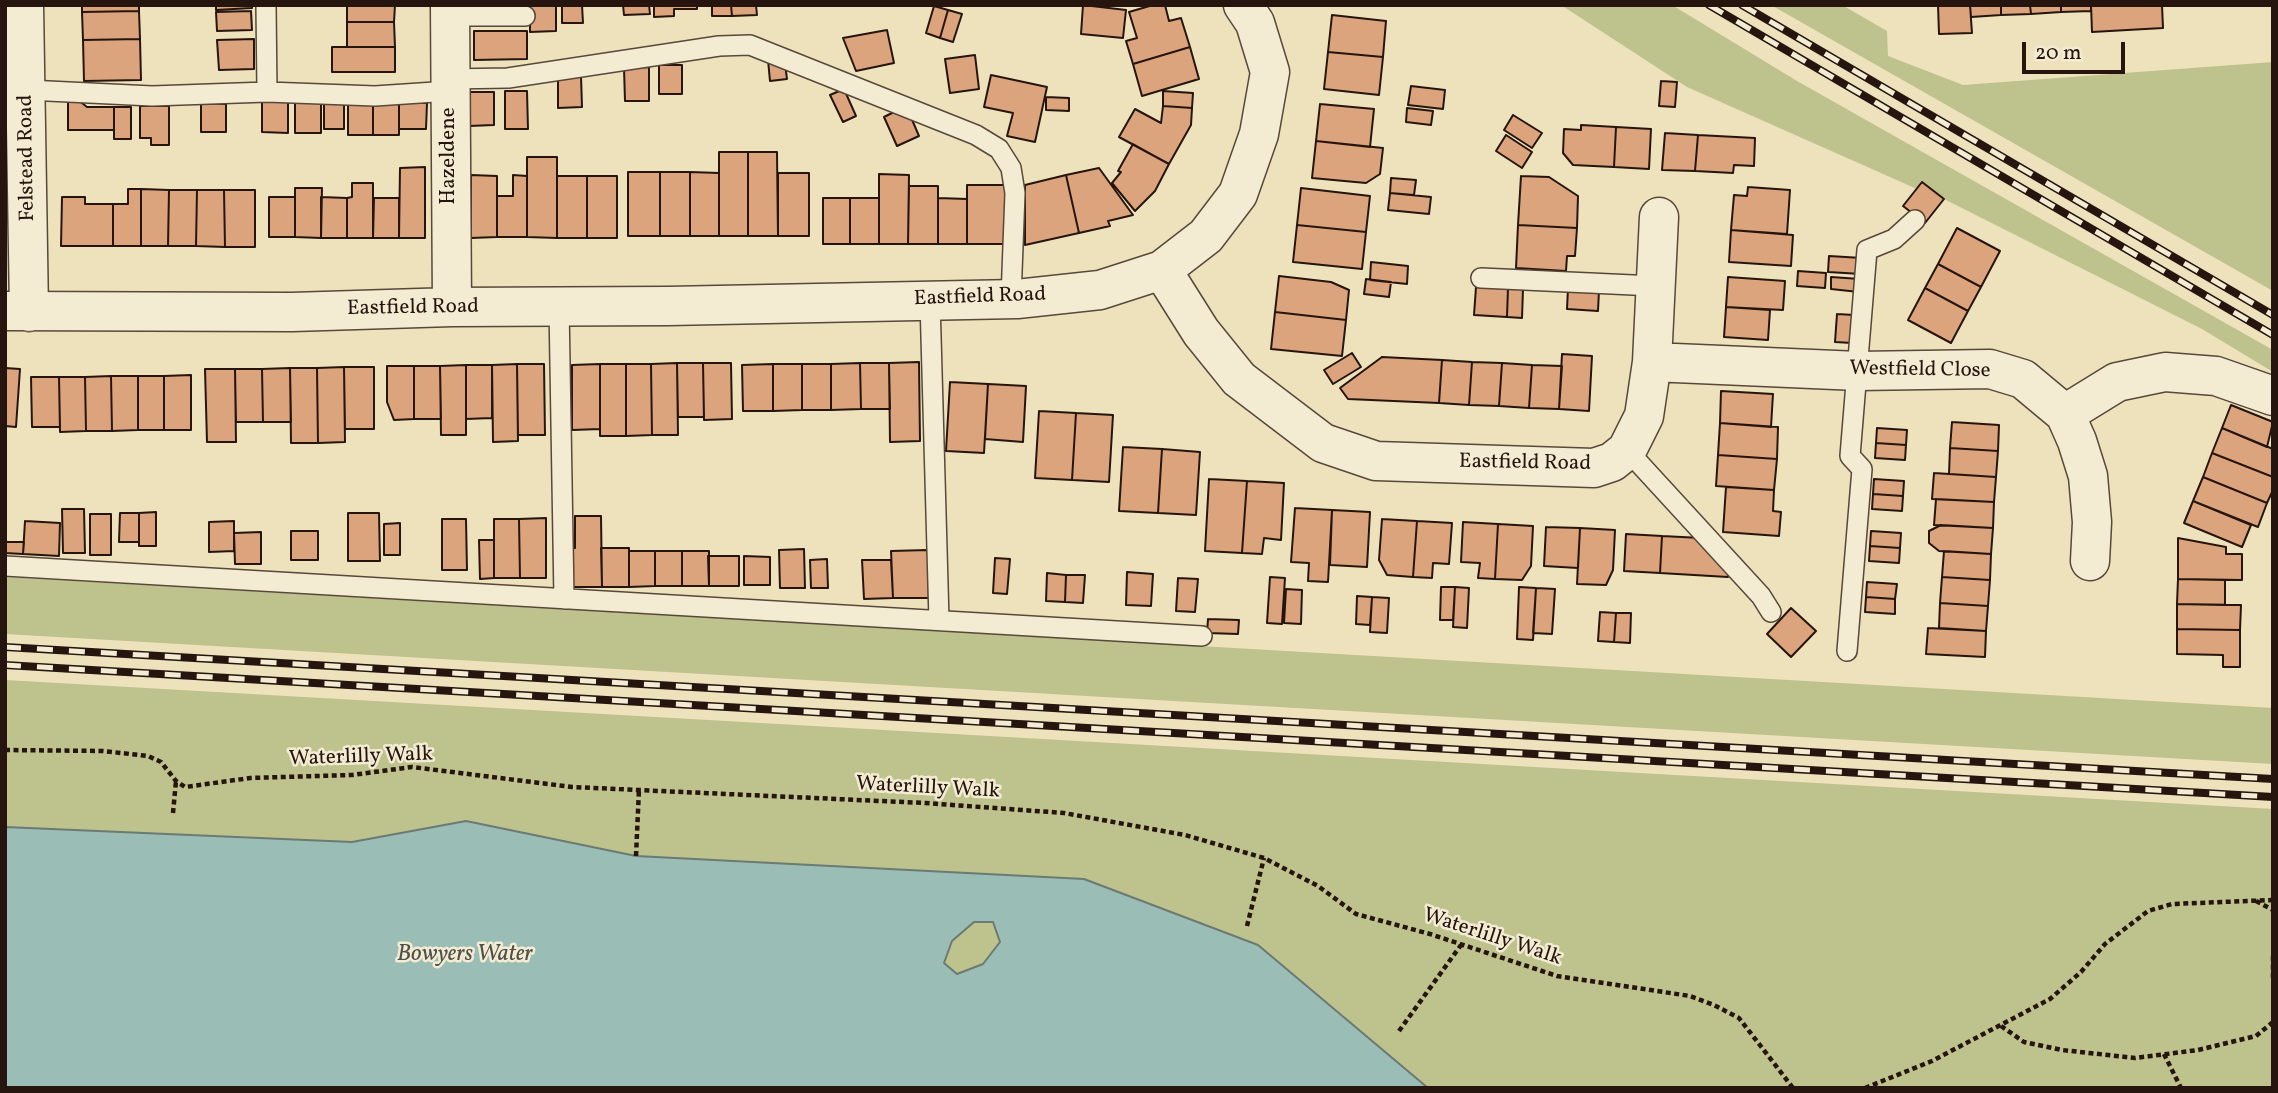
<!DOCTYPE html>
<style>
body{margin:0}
#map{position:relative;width:2278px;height:1093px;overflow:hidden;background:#ede2bc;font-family:Vollkorn,serif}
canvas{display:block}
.frame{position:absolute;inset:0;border:7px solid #25150e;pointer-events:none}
.scale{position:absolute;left:2022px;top:42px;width:103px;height:32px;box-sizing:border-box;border:4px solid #25150e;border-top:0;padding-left:9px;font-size:21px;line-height:24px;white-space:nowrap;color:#25150e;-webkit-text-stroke:5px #f3ecd3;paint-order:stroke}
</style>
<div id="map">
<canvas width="2278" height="1093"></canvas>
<div class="frame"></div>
<div class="scale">20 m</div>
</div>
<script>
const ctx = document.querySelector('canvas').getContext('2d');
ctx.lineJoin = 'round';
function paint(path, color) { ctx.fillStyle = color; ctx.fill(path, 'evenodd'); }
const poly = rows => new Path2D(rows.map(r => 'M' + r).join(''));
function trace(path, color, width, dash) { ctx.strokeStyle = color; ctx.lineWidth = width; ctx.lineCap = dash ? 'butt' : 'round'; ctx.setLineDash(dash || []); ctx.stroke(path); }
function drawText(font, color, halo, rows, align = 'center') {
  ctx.font = font + ' Vollkorn,serif'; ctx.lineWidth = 5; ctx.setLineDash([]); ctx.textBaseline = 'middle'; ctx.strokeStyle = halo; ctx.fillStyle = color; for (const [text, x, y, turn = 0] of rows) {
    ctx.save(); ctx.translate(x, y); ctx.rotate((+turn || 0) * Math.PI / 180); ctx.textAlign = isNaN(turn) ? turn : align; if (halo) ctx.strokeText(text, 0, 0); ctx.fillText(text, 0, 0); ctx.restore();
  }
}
const green = poly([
 [1561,5,1672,5,1797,81,2273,350,2273,372,2202,329,1944,199,1922,183,1917,189,1687,87],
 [1771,5,1842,5,1887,31,1888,56,1963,85,2273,62,2273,291],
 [5,577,2273,708,2273,764,5,634],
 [5,680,2273,809,2273,1088,5,1088]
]);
const water = poly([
 [466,821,636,856,1084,879,1258,945,1428,1088,5,1088,5,827,352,842,466,821],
 [974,922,993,922,1000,942,983,964,957,974,944,963,952,941,974,922]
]);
const building = poly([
 [82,5,139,5,139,11,82,12,82,5],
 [216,5,252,5,252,8,216,10,216,5],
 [347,5,395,5,394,22,347,22,347,5],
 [530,5,556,5,556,31,530,32,530,5],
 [562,5,582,5,583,23,562,23,562,5],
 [623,5,649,5,650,14,624,15,623,5],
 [654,5,697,5,697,9,674,9,674,16,654,17,654,5],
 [712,5,731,5,732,16,712,16,712,5],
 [731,5,756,5,757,15,732,16,731,5],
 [1083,5,1126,10,1123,38,1081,34,1083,5],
 [1153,5,1165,5,1169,21,1181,18,1190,47,1133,64,1126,41,1137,38,1129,12,1153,5],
 [1938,5,1970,5,1972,33,1939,34,1938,5],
 [1970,5,2001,5,2001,15,1971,17,1970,5],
 [2001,5,2030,5,2031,14,2001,15,2001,5],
 [2030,5,2061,5,2061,12,2031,14,2030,5],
 [2061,5,2091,5,2091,11,2061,12,2061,5],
 [2091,5,2162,5,2163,28,2092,32,2091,5],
 [934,6,948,10,940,38,926,33,934,6],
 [948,10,962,14,953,42,940,38,948,10],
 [139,11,140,39,83,40,82,12,139,11],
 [251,11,252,30,217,31,216,12,251,11],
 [1332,15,1386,21,1383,57,1328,52,1332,15],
 [347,22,394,22,395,47,347,47,347,22],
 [887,30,894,63,856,71,843,38,887,30],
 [474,31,527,31,527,59,474,60,474,31],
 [140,39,141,80,84,81,83,40,140,39],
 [254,39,254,69,219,70,217,40,254,39],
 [332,47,395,47,395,72,332,72,332,47],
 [1190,47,1199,79,1142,96,1133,64,1190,47],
 [1328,52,1383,57,1379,95,1324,89,1328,52],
 [975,55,979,89,950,93,945,59,975,55],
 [768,60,785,64,787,79,770,81,768,60],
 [659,65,682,65,682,94,659,94,659,65],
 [649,67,649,101,625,101,624,68,649,67],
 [991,75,1047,87,1035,142,1007,136,1013,113,984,107,991,75],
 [558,76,581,76,582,107,558,108,558,76],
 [1661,81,1677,82,1675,107,1659,106,1661,81],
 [1411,86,1445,90,1443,109,1408,105,1411,86],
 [844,89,856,116,843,122,830,95,844,89],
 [505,91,527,91,528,129,505,129,505,91],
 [1163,91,1193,93,1192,108,1163,106,1163,91],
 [469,92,494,92,494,125,469,126,469,92],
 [288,96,288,133,262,132,262,97,288,96],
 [1046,97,1069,98,1069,111,1046,110,1046,97],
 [68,98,77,99,87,107,114,107,114,130,68,130,68,98],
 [295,101,321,101,321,133,295,133,295,101],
 [324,102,344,102,344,129,324,129,324,102],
 [201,103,226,104,226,132,201,132,201,103],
 [348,103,373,103,373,135,348,135,348,103],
 [373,103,399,103,399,135,373,135,373,103],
 [399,103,427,103,426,129,399,129,399,103],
 [1320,104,1374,109,1370,147,1316,141,1320,104],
 [140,106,169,106,169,145,151,145,151,138,140,138,140,106],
 [1163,106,1192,108,1191,125,1169,164,1119,137,1135,109,1161,123,1163,106],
 [114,107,131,107,131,139,114,139,114,107],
 [1407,108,1433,111,1431,125,1406,122,1407,108],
 [896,111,910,115,919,136,897,146,884,117,896,111],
 [1513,115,1542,133,1532,148,1504,130,1513,115],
 [1581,125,1616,127,1614,167,1573,165,1563,153,1564,129,1581,130,1581,125],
 [1616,127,1651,129,1649,169,1614,167,1616,127],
 [1665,133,1698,135,1695,171,1662,170,1665,133],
 [1506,135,1532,152,1522,168,1496,151,1506,135],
 [1698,135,1755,138,1754,166,1734,165,1733,173,1695,171,1698,135],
 [1316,141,1383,148,1380,174,1366,183,1312,178,1316,141],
 [1133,144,1169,164,1155,191,1135,211,1112,183,1121,172,1118,171,1133,144],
 [719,152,748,152,748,236,719,236,719,152],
 [748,152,777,152,778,236,748,236,748,152],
 [527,157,557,157,557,238,527,237,527,157],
 [425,167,425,238,399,238,400,168,425,167],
 [1099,168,1133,215,1108,221,1110,226,1079,233,1066,175,1099,168],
 [628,172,660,172,660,236,628,236,628,172],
 [660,172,690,172,690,236,660,236,660,172],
 [690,172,719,173,719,236,690,236,690,172],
 [778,173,809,173,809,236,778,236,778,173],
 [879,174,909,175,908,244,879,244,879,174],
 [471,175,497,176,497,237,471,238,471,175],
 [513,175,527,176,527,237,497,237,497,196,513,196,513,175],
 [1066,175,1079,233,1025,245,1025,185,1066,175],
 [557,176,587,176,587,238,557,238,557,176],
 [587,176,617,176,617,238,587,238,587,176],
 [1521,176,1549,177,1578,196,1577,228,1518,225,1521,176],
 [1391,178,1416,180,1414,195,1390,193,1391,178],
 [1922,182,1944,199,1925,223,1903,206,1922,182],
 [352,183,373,183,373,238,347,238,347,198,352,197,352,183],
 [967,185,1006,185,1006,244,967,244,967,185],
 [909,186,938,186,938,244,908,244,909,186],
 [1748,187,1790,190,1787,234,1731,230,1734,195,1747,196,1748,187],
 [295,188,322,188,321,238,295,237,295,188],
 [1301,188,1370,196,1366,232,1297,225,1301,188],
 [128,189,141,189,141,246,113,246,113,204,128,204,128,189],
 [141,189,169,190,168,246,141,246,141,189],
 [169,190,197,190,196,246,168,246,169,190],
 [197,190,224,190,225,247,196,246,197,190],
 [224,190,255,190,255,247,225,247,224,190],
 [1390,193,1431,197,1429,214,1388,210,1390,193],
 [62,197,85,197,85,204,113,204,113,246,61,246,62,197],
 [269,197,295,197,295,237,269,237,269,197],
 [321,197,347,198,347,238,321,238,321,197],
 [374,198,399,198,399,238,373,238,374,198],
 [823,198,850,198,850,244,823,244,823,198],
 [850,198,879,198,879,244,850,244,850,198],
 [938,198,967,199,967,244,938,244,938,198],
 [1297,225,1366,232,1362,269,1293,262,1297,225],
 [1518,225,1577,228,1575,256,1567,256,1566,271,1516,268,1518,225],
 [1957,228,2000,251,1981,287,1938,264,1957,228],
 [1731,230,1793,235,1791,266,1729,262,1731,230],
 [1829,256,1862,258,1861,274,1828,272,1829,256],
 [1371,262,1408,266,1407,284,1370,280,1371,262],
 [1938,264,1981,287,1968,311,1925,288,1938,264],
 [1798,271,1826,273,1825,288,1797,286,1798,271],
 [1279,276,1331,282,1349,290,1346,320,1275,312,1279,276],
 [1728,277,1785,281,1783,310,1726,307,1728,277],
 [1831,277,1860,279,1859,292,1831,289,1831,277],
 [1366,279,1391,282,1389,297,1364,294,1366,279],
 [1476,287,1508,288,1507,317,1474,315,1476,287],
 [1508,288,1523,289,1522,318,1507,317,1508,288],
 [1568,288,1599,290,1598,311,1567,309,1568,288],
 [1925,288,1968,311,1951,343,1908,320,1925,288],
 [1726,307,1770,310,1768,340,1724,337,1726,307],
 [1275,312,1346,320,1342,356,1271,349,1275,312],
 [1837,314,1854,315,1852,343,1835,342,1837,314],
 [1352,353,1361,367,1333,384,1324,370,1352,353],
 [1562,354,1592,356,1589,411,1559,409,1562,354],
 [1382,357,1442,360,1439,403,1348,399,1340,388,1382,357],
 [1442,360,1472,362,1469,405,1439,403,1442,360],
 [919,362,920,441,890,442,889,363,919,362],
 [1472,362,1502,363,1499,406,1469,405,1472,362],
 [677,363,678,435,652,435,651,364,677,363],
 [677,363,703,363,704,417,678,417,677,363],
 [703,363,731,363,732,419,704,420,703,363],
 [860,363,861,409,831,410,831,364,860,363],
 [860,363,889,363,890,409,861,409,860,363],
 [1502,363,1532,365,1529,408,1499,406,1502,363],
 [517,364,544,364,545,435,518,435,517,364],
 [517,364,518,441,493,442,492,365,517,364],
 [600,364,600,429,572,430,572,365,600,364],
 [600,364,626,364,626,436,600,436,600,364],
 [626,364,651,364,652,435,626,436,626,364],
 [773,364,773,411,743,411,742,365,773,364],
 [773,364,802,364,802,410,773,411,773,364],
 [802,364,831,364,831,410,802,410,802,364],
 [466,365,466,435,441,435,440,366,466,365],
 [466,365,492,365,492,418,466,419,466,365],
 [1532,365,1562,366,1559,409,1529,408,1532,365],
 [387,366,414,366,414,419,394,420,387,402,387,366],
 [414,366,440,366,441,419,414,419,414,366],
 [344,367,345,442,318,443,317,368,344,367],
 [344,367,374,367,374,429,345,429,344,367],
 [5,368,20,369,16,427,5,426,5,368],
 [290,368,291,422,263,422,262,369,290,368],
 [290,368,317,368,318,443,291,443,290,368],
 [205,369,235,369,236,442,207,442,205,369],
 [235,369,262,369,263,422,236,422,235,369],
 [191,375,191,430,164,430,164,376,191,375],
 [111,376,112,431,86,431,85,377,111,376],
 [111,376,138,376,138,430,112,431,111,376],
 [138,376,164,376,164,430,138,430,138,376],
 [31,377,59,377,60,427,32,427,31,377],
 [59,377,85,377,86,431,60,432,59,377],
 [950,382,988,384,984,453,946,451,950,382],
 [988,384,1026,386,1023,442,985,439,988,384],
 [1721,391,1773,394,1771,427,1720,423,1721,391],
 [2231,405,2273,422,2267,447,2222,428,2231,405],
 [1039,411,1076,413,1072,480,1035,478,1039,411],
 [1076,413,1113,415,1109,482,1072,480,1076,413],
 [1952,422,1999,425,1998,451,1950,448,1952,422],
 [1720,423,1778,427,1777,459,1718,455,1720,423],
 [1877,428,1907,430,1906,445,1876,443,1877,428],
 [2222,428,2273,449,2273,477,2212,453,2222,428],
 [1876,443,1906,445,1905,460,1875,458,1876,443],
 [1123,447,1162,449,1158,513,1119,511,1123,447],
 [1950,448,1998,451,1996,477,1949,474,1950,448],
 [1162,449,1200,452,1196,515,1158,513,1162,449],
 [2212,453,2273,477,2273,490,2267,503,2203,477,2212,453],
 [1718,455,1777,459,1774,490,1716,486,1718,455],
 [1934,473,1996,477,1994,502,1932,499,1934,473],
 [2203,477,2267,503,2258,527,2193,501,2203,477],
 [1209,479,1247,481,1242,553,1205,551,1209,479],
 [1874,479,1904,481,1903,496,1873,494,1874,479],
 [1247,481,1284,483,1281,540,1264,538,1262,554,1242,553,1247,481],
 [1726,487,1774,490,1773,511,1781,512,1779,536,1723,532,1726,487],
 [1873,494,1903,496,1902,511,1872,509,1873,494],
 [1936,499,1994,502,1993,528,1934,525,1936,499],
 [2193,501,2251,525,2242,547,2184,523,2193,501],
 [1295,508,1332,510,1328,582,1308,581,1309,563,1291,562,1295,508],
 [62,509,84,509,85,553,63,553,62,509],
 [1332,510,1370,512,1367,567,1330,565,1332,510],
 [156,512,156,546,139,546,139,513,156,512],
 [120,513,139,513,139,542,119,542,120,513],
 [348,513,379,513,380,561,348,561,348,513],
 [90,514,111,514,111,555,90,555,90,514],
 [575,516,601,516,602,587,569,587,568,548,575,548,575,516],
 [546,518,546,578,520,578,519,519,546,518],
 [442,519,466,519,467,570,442,570,442,519],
 [494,519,519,519,520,578,494,578,494,519],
 [1382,519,1417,521,1413,577,1387,575,1379,560,1382,519],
 [25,521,60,523,59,556,23,554,25,521],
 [234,521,234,551,209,552,209,522,234,521],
 [1417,521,1452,523,1449,564,1433,563,1432,578,1413,577,1417,521],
 [1463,522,1498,524,1495,579,1478,578,1480,563,1461,562,1463,522],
 [400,523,400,555,384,555,384,524,400,523],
 [1498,524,1533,526,1531,566,1522,580,1495,579,1498,524],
 [1941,525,1993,528,1991,554,1939,551,1929,543,1929,531,1941,525],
 [1546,527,1580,528,1578,568,1544,566,1546,527],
 [1580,528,1615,530,1613,570,1606,585,1577,584,1580,528],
 [291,531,318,531,318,560,291,560,291,531],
 [1871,531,1901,533,1900,548,1870,546,1871,531],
 [261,532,261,564,235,564,234,533,261,532],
 [1626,534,1662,536,1660,573,1624,571,1626,534],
 [1662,536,1701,538,1729,564,1728,577,1660,573,1662,536],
 [2178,538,2226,547,2226,554,2242,554,2242,580,2178,579,2178,538],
 [479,540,494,540,494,578,480,579,479,540],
 [5,542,24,542,23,554,5,553,5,542],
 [1870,546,1900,548,1899,563,1869,561,1870,546],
 [601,548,629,548,629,587,602,587,601,548],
 [804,549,805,588,780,588,779,550,804,549],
 [928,550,929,598,893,598,891,551,928,550],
 [629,551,655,551,655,586,629,587,629,551],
 [655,551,682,551,682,586,655,586,655,551],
 [682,551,709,551,709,586,682,586,682,551],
 [1944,551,1991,554,1990,580,1942,577,1944,551],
 [708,556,739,556,739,586,709,586,708,556],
 [744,556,770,557,770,585,744,585,744,556],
 [995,558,1010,559,1007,594,993,593,995,558],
 [827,559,828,588,811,588,810,560,827,559],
 [862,560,891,560,893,598,864,599,862,560],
 [1127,572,1153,574,1151,606,1126,605,1127,572],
 [1047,573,1066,575,1065,602,1046,601,1047,573],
 [1066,575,1085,575,1083,603,1065,602,1066,575],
 [1270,577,1285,578,1282,624,1267,623,1270,577],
 [1942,577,1990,580,1988,606,1940,603,1942,577],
 [1178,578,1198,579,1195,612,1176,611,1178,578],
 [2178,579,2225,580,2225,605,2177,604,2178,579],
 [1867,582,1897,584,1895,599,1866,597,1867,582],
 [1441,587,1455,587,1453,620,1440,620,1441,587],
 [1455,587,1469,588,1467,628,1453,627,1455,587],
 [1519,587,1536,588,1533,640,1517,639,1519,587],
 [1536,588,1555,589,1552,634,1533,633,1536,588],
 [1286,589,1302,590,1301,624,1284,623,1286,589],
 [1357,596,1372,597,1370,625,1356,624,1357,596],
 [1372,597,1389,598,1387,633,1370,632,1372,597],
 [1866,597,1895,599,1895,614,1865,612,1866,597],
 [1940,603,1988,606,1986,631,1939,628,1940,603],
 [2177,604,2241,605,2240,630,2177,629,2177,604],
 [1791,608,1816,631,1791,657,1767,634,1791,608],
 [1600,612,1616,613,1614,642,1598,641,1600,612],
 [1616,613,1631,613,1630,643,1614,642,1616,613],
 [1208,619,1239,620,1238,634,1207,633,1208,619],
 [1928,628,1986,631,1985,657,1926,654,1928,628],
 [2177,629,2240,630,2240,667,2223,667,2223,655,2177,654,2177,629]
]);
const path = poly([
 [5,750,103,751,148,756,161,762,176,781,185,787,250,778,352,775,412,767,572,787,925,803,1064,813,1185,835,1264,858,1318,886,1356,914,1430,934,1557,976,1690,996,1714,1005,1739,1018,1793,1088],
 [173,813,176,781],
 [636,856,639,789],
 [2256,901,2273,910],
 [1247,926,1264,858],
 [2273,956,2273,981],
 [2001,1026,2024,1042,2062,1050,2135,1058,2198,1050,2256,1036,2273,1022],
 [1399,1031,1461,945],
 [2164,1054,2181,1088],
 [1865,1088,1932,1061,2050,999,2081,972,2105,944,2148,911,2172,904,2273,900]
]);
const lane = poly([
 [266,5,267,92],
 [450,16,525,16],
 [449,79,508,78,719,46,750,45,976,135,999,149,1011,168,1015,193,1011,298],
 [27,90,152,96,267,92,375,96,450,91],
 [1481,278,1655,286],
 [930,301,939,620],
 [559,306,564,599],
 [1627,450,1761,596,1771,612],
 [5,566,1202,636],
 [1847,651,1862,469,1850,456,1867,250,1894,239,1915,220]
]);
const street = poly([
 [24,5,29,312],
 [450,5,452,307],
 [1162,270,1201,332,1239,379,1323,443,1376,461,1594,468,1612,462,1627,450,1644,416,1652,362,1659,217],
 [5,311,292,312,452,307,668,306,1017,299,1100,290,1162,270,1206,236,1238,194,1259,134,1270,72,1255,23,1243,5],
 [1652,362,1858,371,1990,369,2023,379,2065,414,2077,441,2088,476,2092,522,2090,561],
 [2065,414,2117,382,2165,372,2216,376,2273,396]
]);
const rail = poly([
 [1709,5,2273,335],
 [1742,5,2273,315],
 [5,647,2273,779],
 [5,665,2273,797]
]);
const streetNames = [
 ["Hazeldene",450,156,-90],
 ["Felstead Road",28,158,-91],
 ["Eastfield Road",980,298,-2],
 ["Eastfield Road",413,309,-1],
 ["Westfield Close",1920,371,1],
 ["Eastfield Road",1525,464,1],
 ["Waterlilly Walk",361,758,-2],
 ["Waterlilly Walk",928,789,3],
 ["Waterlilly Walk",1492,938,18]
];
const waterNames = [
 ["Bowyers Water",465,956]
];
paint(green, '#bec28d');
paint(water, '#9abdb6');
trace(water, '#6b7a73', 2);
paint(building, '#dba47c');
trace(building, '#25150e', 2);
trace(lane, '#57483a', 22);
trace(street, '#57483a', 41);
trace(path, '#25150e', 4.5, [5, 3.5]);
trace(lane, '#f3ecd3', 19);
trace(street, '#f3ecd3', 38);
trace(rail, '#25150e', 8);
trace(rail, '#f3ecd3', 5, [16]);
drawText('21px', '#25150e', '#f3ecd3', streetNames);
drawText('italic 23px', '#4e5049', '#f3ecd3', waterNames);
</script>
